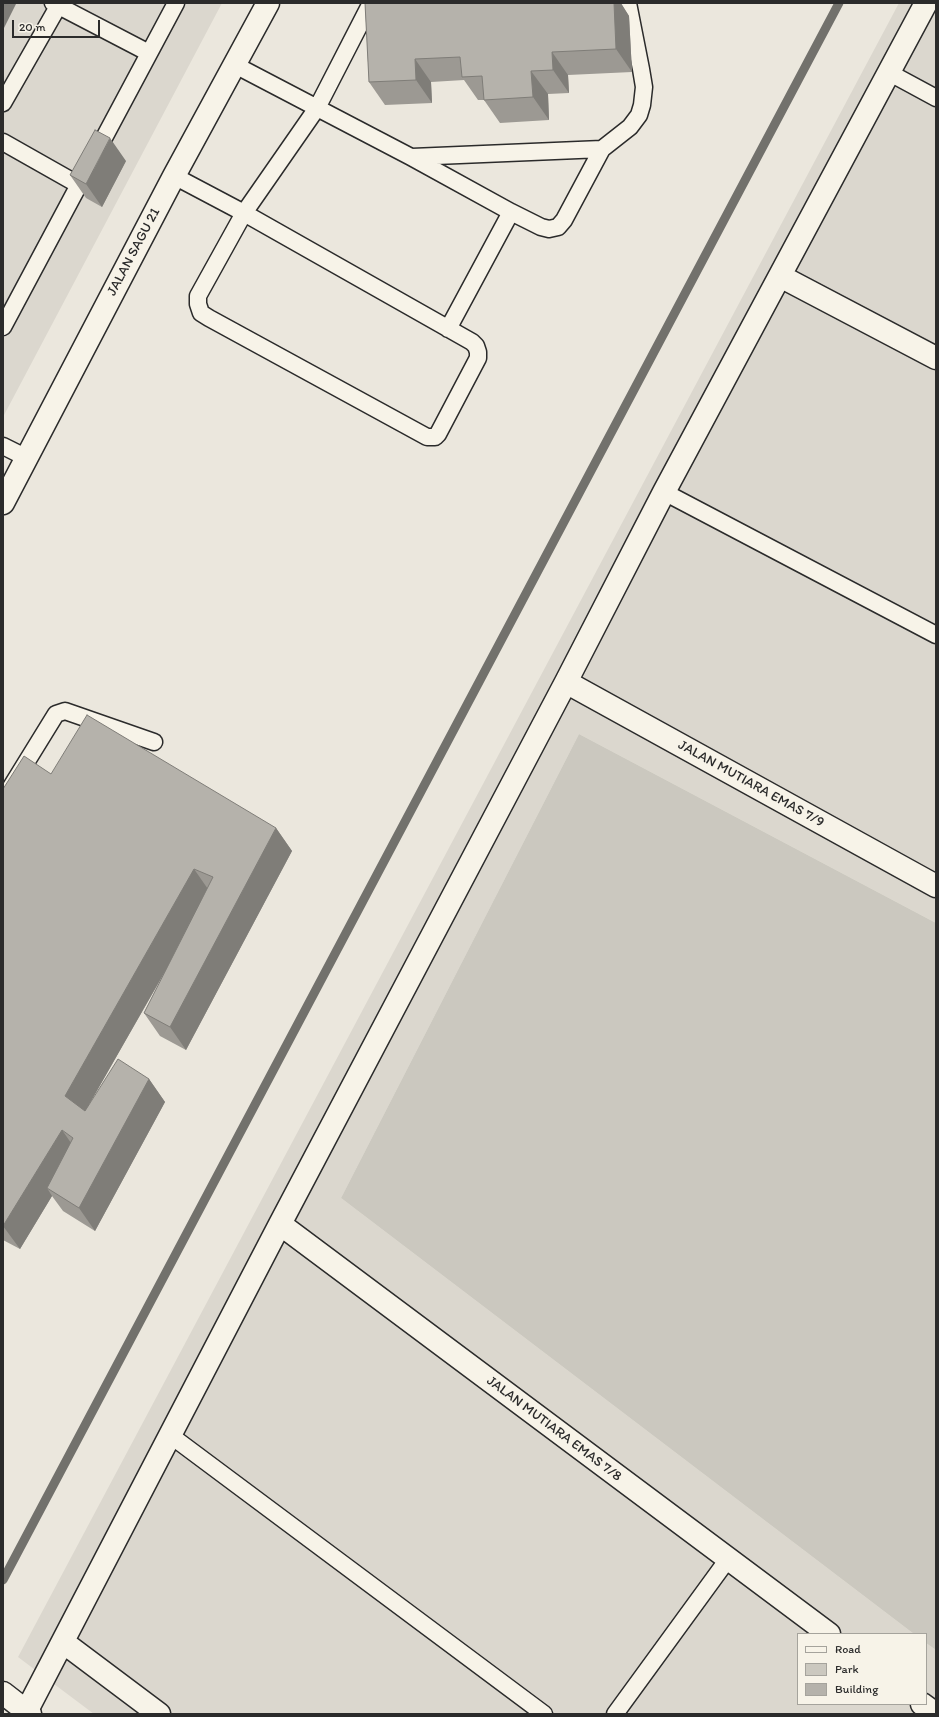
<!DOCTYPE html>
<style>
body{margin:0}
#map{position:relative;width:939px;height:1717px;overflow:hidden;background:#ebe7dd;font-family:Itim,sans-serif}
canvas{display:block}
.frame{position:absolute;inset:0;border:4px solid #2b2b2b;pointer-events:none}
.legend{position:absolute;left:797px;top:1633px;width:130px;height:72px;box-sizing:border-box;background:#f7f3e8;border:1px solid #a5a39c;margin:0;padding:5px 7px;list-style:none;font-size:12px;color:#2b2b2b}
.legend li{display:flex;align-items:center;gap:8px;height:20px}
.legend b{width:20px;border:1px solid #a5a39c}
.scale{position:absolute;left:12px;top:20px;width:88px;height:18px;box-sizing:border-box;border:2px solid #2b2b2b;border-top:0;padding-left:5px;font-size:12px;line-height:14px;white-space:nowrap;color:#2b2b2b;-webkit-text-stroke:3px #f7f3e8;paint-order:stroke}
</style>
<div id="map">
<canvas width="939" height="1717"></canvas>
<div class="frame"></div>
<ul class="legend">
<li><b style="height:5px;background:#f7f3e8"></b>Road</li>
<li><b style="height:11px;background:#cbc8bf"></b>Park</li>
<li><b style="height:11px;background:#b5b2ab"></b>Building</li>
</ul>
<div class="scale">20 m</div>
</div>
<script>
const ctx = document.querySelector('canvas').getContext('2d');
ctx.lineJoin = 'round';
function paint(path, color) { ctx.fillStyle = color; ctx.fill(path, 'evenodd'); }
const poly = rows => new Path2D(rows.map(r => 'M' + r).join(''));
function trace(path, color, width, dash) { ctx.strokeStyle = color; ctx.lineWidth = width; ctx.lineCap = dash ? 'butt' : 'round'; ctx.setLineDash(dash || []); ctx.stroke(path); }
function drawText(font, color, halo, rows, align = 'center') {
  ctx.font = font + ' Itim,sans-serif'; ctx.lineWidth = 3.5; ctx.setLineDash([]); ctx.textBaseline = 'middle'; ctx.strokeStyle = halo; ctx.fillStyle = color; for (const [text, x, y, turn = 0] of rows) {
    ctx.save(); ctx.translate(x, y); ctx.rotate((+turn || 0) * Math.PI / 180); ctx.textAlign = isNaN(turn) ? turn : align; if (halo) ctx.strokeText(text, 0, 0); ctx.fillText(text, 0, 0); ctx.restore();
  }
}
const built = poly([
 [3,3,222,3,3,417],
 [899,3,936,3,936,923,579,734,341,1198,914,1634,798,1634,798,1704,926,1704,926,1643,936,1650,936,1714,94,1714,18,1657]
]);
const green = poly([
 [579,734,936,923,936,1650,926,1643,926,1634,914,1634,341,1198]
]);
const stream = poly([
 [3,1580,839,3]
]);
const lane = poly([
 [53,3,149,53],
 [235,65,411,157,511,212,541,227,549,229,558,227,564,220,602,149,630,127,639,115,642,105,644,87,641,69,628,3],
 [888,72,936,98],
 [3,103,60,3],
 [3,142,79,185],
 [412,157,602,149],
 [174,176,244,213,472,342,476,346,478,352,478,358,438,434,435,437,427,437,209,318,201,313,198,304,198,296,244,213,317,108,371,3],
 [3,327,176,3],
 [448,329,511,212],
 [3,446,27,458],
 [664,492,936,635],
 [3,800,56,714,65,711,154,742],
 [170,1435,544,1714],
 [615,1714,728,1559]
]);
const street = poly([
 [780,276,936,358],
 [3,503,174,176,268,3],
 [566,682,936,886],
 [280,1224,829,1634],
 [63,1642,159,1714],
 [922,1704,936,1714],
 [25,1714,280,1224,566,682,664,492,926,3]
]);
const secondary = poly([
 [3,1693,30,1714]
]);
const wall = poly([
 [365,3,621,4,629,16,632,72,568,75,569,93,548,94,549,120,500,123,484,100,478,100,464,80,431,82,432,103,385,105,369,82],
 [126,161,102,207,86,198,70,175],
 [51,774,276,828,292,851,186,1050,160,1036,144,1013,165,972,89,1104,149,1079,165,1102,95,1231,63,1211,52,1196,20,1249,3,1240,3,789]
]);
const shadedWall = poly([
 [3,3,16,3,16,4,3,30],
 [612,3,621,3,629,16,632,72,616,49],
 [552,52,568,75,569,93,553,70],
 [415,59,431,82,432,103,416,80],
 [531,71,548,94,549,120,533,97],
 [110,138,126,161,102,207,86,184],
 [276,828,292,851,186,1050,170,1027],
 [194,869,210,892,81,1119,65,1096],
 [149,1079,165,1102,95,1231,79,1208],
 [62,1130,78,1153,47,1188,52,1196,20,1249,3,1226]
]);
const building = poly([
 [365,3,614,3,616,49,552,52,553,70,531,71,533,97,484,100,482,76,462,77,460,57,415,59,416,80,369,82,365,3],
 [95,130,110,138,86,184,70,175,95,130],
 [87,715,276,828,170,1027,144,1013,213,877,194,869,65,1096,85,1111,118,1059,149,1079,79,1208,47,1188,73,1138,62,1130,3,1226,3,789,24,756,51,774,87,715]
]);
const streetNames = [
 ["JALAN SAGU 21",134,252,-62],
 ["JALAN MUTIARA EMAS 7/9",751,784,29],
 ["JALAN MUTIARA EMAS 7/8",554,1429,37]
];
paint(built, '#dbd7ce');
paint(green, '#cbc8bf');
trace(stream, '#72716c', 9);
trace(lane, '#2b2b2b', 19);
trace(street, '#2b2b2b', 25);
trace(secondary, '#2b2b2b', 25);
trace(lane, '#f7f3e8', 16);
trace(street, '#f7f3e8', 22);
trace(secondary, '#f7f3e8', 22);
paint(wall, '#9c9993');
paint(shadedWall, '#7f7d78');
paint(building, '#b5b2ab');
trace(building, '#7f7d78', 1);
drawText('14px', '#2b2b2b', '#f7f3e8', streetNames);
</script>
